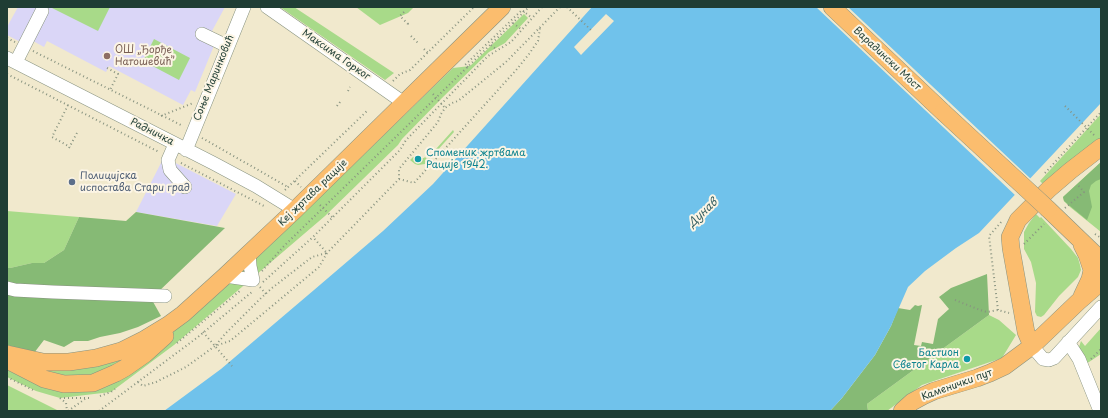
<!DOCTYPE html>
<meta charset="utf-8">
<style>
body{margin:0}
#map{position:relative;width:1108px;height:418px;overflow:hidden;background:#f1e9cd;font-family:"Playpen Sans",sans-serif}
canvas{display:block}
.frame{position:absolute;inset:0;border:8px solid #1f3d34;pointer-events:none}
</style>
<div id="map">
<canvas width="1108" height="418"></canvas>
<div class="frame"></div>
</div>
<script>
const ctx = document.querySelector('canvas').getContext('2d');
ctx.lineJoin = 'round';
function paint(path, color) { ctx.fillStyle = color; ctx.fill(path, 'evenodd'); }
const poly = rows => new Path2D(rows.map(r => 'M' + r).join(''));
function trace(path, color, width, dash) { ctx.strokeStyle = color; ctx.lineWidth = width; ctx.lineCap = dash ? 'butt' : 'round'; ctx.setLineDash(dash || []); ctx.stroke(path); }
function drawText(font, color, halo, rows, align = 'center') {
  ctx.font = font + ' "Playpen Sans",sans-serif'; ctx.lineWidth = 4; ctx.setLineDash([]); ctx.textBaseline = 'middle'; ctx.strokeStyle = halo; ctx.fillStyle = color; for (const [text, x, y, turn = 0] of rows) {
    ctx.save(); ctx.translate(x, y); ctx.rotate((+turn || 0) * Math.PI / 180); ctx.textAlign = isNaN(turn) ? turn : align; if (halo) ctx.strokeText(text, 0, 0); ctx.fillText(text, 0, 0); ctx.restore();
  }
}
const built = poly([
 [18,7,225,7,212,31,218,36,195,92,191,90,183,105,109,66,106,72,47,41,44,47,33,41,30,47,7,35,7,27],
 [164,157,236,194,217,226,136,212]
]);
const green = poly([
 [50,7,110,7,98,31],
 [280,7,294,7,394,73,385,80],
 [356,7,414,7,408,13,380,25],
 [524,14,528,18,505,43,489,52,442,98,402,139,398,145,325,216,174,345,111,392,60,398,36,391,7,377,7,360,44,379,105,377,318,199,453,68,470,66],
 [154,39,190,58,179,80,143,61],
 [1101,114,1101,141,1047,188,1040,181],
 [453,130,454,132,425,164,418,165,415,164,410,160,413,157,424,158,425,157,427,159],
 [1101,162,1101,232,1070,207,1064,201,1063,197],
 [7,211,79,217,64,250,44,263,32,263,10,268,7,268],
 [1036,214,1040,218,1041,217,1071,249,1078,258,1080,265,1081,270,1078,277,1059,296,1044,315,1041,317,1037,316,1035,312,1036,283,1031,262,1024,249,1024,232,1029,223],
 [989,315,999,320,1016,335,1002,358,922,385,887,411,868,411,867,404],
 [1101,328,1101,354,1086,364,1079,347,1081,341,1085,346],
 [148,340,120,365,88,376,60,377,13,358,44,364],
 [7,385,59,411,7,411]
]);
const forest = poly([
 [1101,162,1101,179,1096,181,1091,185,1089,191,1092,207,1087,220,1064,201,1063,197],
 [136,212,225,228,156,294,152,300,161,316,138,327,120,333,100,337,88,341,74,341,64,347,44,340,34,353,7,345,7,268,10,268,32,263,44,263,64,250,79,217,126,221],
 [987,274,989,315,867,404,868,411,830,411,842,398,875,355,891,326,898,308,910,310,915,305,918,306,922,305,914,345,921,346,922,342,933,344,938,319,949,309,939,297,951,288]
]);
const water = poly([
 [592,7,1101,7,1101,103,979,233,956,248,925,271,908,287,891,326,875,355,842,398,830,411,164,411,221,369,314,290,383,231,433,184]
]);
const pier = poly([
 [816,7,848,7,1032,180,1016,196],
 [606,14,614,21,581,55,574,47]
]);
const path = poly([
 [567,7,591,30],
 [404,12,400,16,408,24,406,26],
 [513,23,522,30],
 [411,36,418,43],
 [7,38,15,42],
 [491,45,497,50],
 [424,49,428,53],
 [33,51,183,126],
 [468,67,465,65,522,10,532,18],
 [107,68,118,74,110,90],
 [7,74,159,152],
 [393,81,400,74,410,70,474,7],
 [348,91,350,87],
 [433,94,445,108],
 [68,105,52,137,70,147],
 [337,106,340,102],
 [1065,106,1095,136],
 [161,116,193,103],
 [202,138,288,187],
 [69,148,78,131],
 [181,163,266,207],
 [1045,173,1101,112],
 [399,179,414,183,517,69,529,54,538,41,540,28],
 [295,181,301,187],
 [285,190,368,110],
 [320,205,332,217],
 [1065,208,1084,192,1077,184],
 [1095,234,1101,238],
 [1024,244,1044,224],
 [262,271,284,246,529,7],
 [263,282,313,237,400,150,406,140,488,56,511,42,542,7],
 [260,287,266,294],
 [955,300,980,310,987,312,998,310,1009,313],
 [998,310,989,236,1002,221],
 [203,332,232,366],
 [177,343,241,290],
 [216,345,225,334,261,298,272,288,312,257,327,253,313,237],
 [1091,359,1101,349],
 [7,377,33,390],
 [138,382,143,386,156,382,186,367,215,346,230,341,319,267,327,253,399,179,399,169,438,122,441,114,445,108,452,103,458,101,506,62,560,7],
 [100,396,111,392,115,389],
 [60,398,66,403,67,411],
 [64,398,91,398],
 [68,411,85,399],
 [99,411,198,337,253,291]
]);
const minor = poly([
 [267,7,404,103],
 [202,34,227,46],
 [7,58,213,163,256,186,295,210],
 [16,62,42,11],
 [175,144,168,160,170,170,185,187],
 [186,150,244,7],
 [225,276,253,280,250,266,249,254],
 [7,288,15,290,53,292,165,296],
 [1068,342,1079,359,1100,411],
 [1032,346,1043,359,1049,360,1054,358,1101,307]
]);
const major = poly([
 [832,7,943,112],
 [1048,209,1101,260],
 [1082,296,1090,279,1092,270,1087,255,1082,245],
 [1032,346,1026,332,1011,248,1010,237,1018,220,1049,189,1070,171,1101,147],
 [7,354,43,362,69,362,96,358,121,351,145,339,168,325,183,314,225,276,295,210,502,7],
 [7,360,44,379,64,384,93,383,116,373,125,368,145,354,165,336],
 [902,411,912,402,923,396,934,391,977,378,990,373,1005,366,1032,346,1078,302,1101,282]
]);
const majorBridge = poly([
 [943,112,1048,209]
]);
const markers = [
 [107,56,4,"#8d6e63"],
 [418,159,4,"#0f9aa8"],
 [72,182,4,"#5c6f8a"],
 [967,359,4,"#0f9aa8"]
];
const educationNames = [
 ["ОШ „Ђорђе",115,50],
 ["Натошевић”",115,62]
];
const streetNames = [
 ["Максима Горког",336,55,35],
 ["Варадински Мост",887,59,43],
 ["Соње Маринковић",214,78,-68],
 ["Радничка",152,132,27],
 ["Кеј жртава рације",313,193,-44],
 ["Каменички пут",957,385,-20]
];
const cultureNames = [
 ["Споменик жртвама",426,153],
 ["Рације 1942.",426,165],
 ["Бастион",959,353,"right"],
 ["Светог Карла",959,365,"right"]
];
const serviceNames = [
 ["Полицијска",80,176],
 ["испостава Стари град",80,188]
];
const waterNames = [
 ["Дунав",703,213,-44]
];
paint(built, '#dad6f7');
paint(green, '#a8da89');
paint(forest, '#86ba75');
paint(water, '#70c2eb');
paint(pier, '#f1e9cd');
trace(minor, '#889380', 14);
trace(major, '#889380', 18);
trace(path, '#889380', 2, [1, 3]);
trace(minor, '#fff', 13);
trace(major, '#fbbd6e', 17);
trace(majorBridge, '#889380', 18, []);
trace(majorBridge, '#fbbd6e', 17);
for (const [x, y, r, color] of markers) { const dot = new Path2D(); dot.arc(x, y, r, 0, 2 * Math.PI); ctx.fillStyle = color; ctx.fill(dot); trace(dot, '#fcf5e5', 1.5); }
drawText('10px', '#785e54', '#fcf5e5', educationNames, 'left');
drawText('10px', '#1f3d34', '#fcf5e5', streetNames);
drawText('10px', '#0d838f', '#fcf5e5', cultureNames, 'left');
drawText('10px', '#4e5e75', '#fcf5e5', serviceNames, 'left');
drawText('italic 11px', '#335e62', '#fcf5e5', waterNames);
</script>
